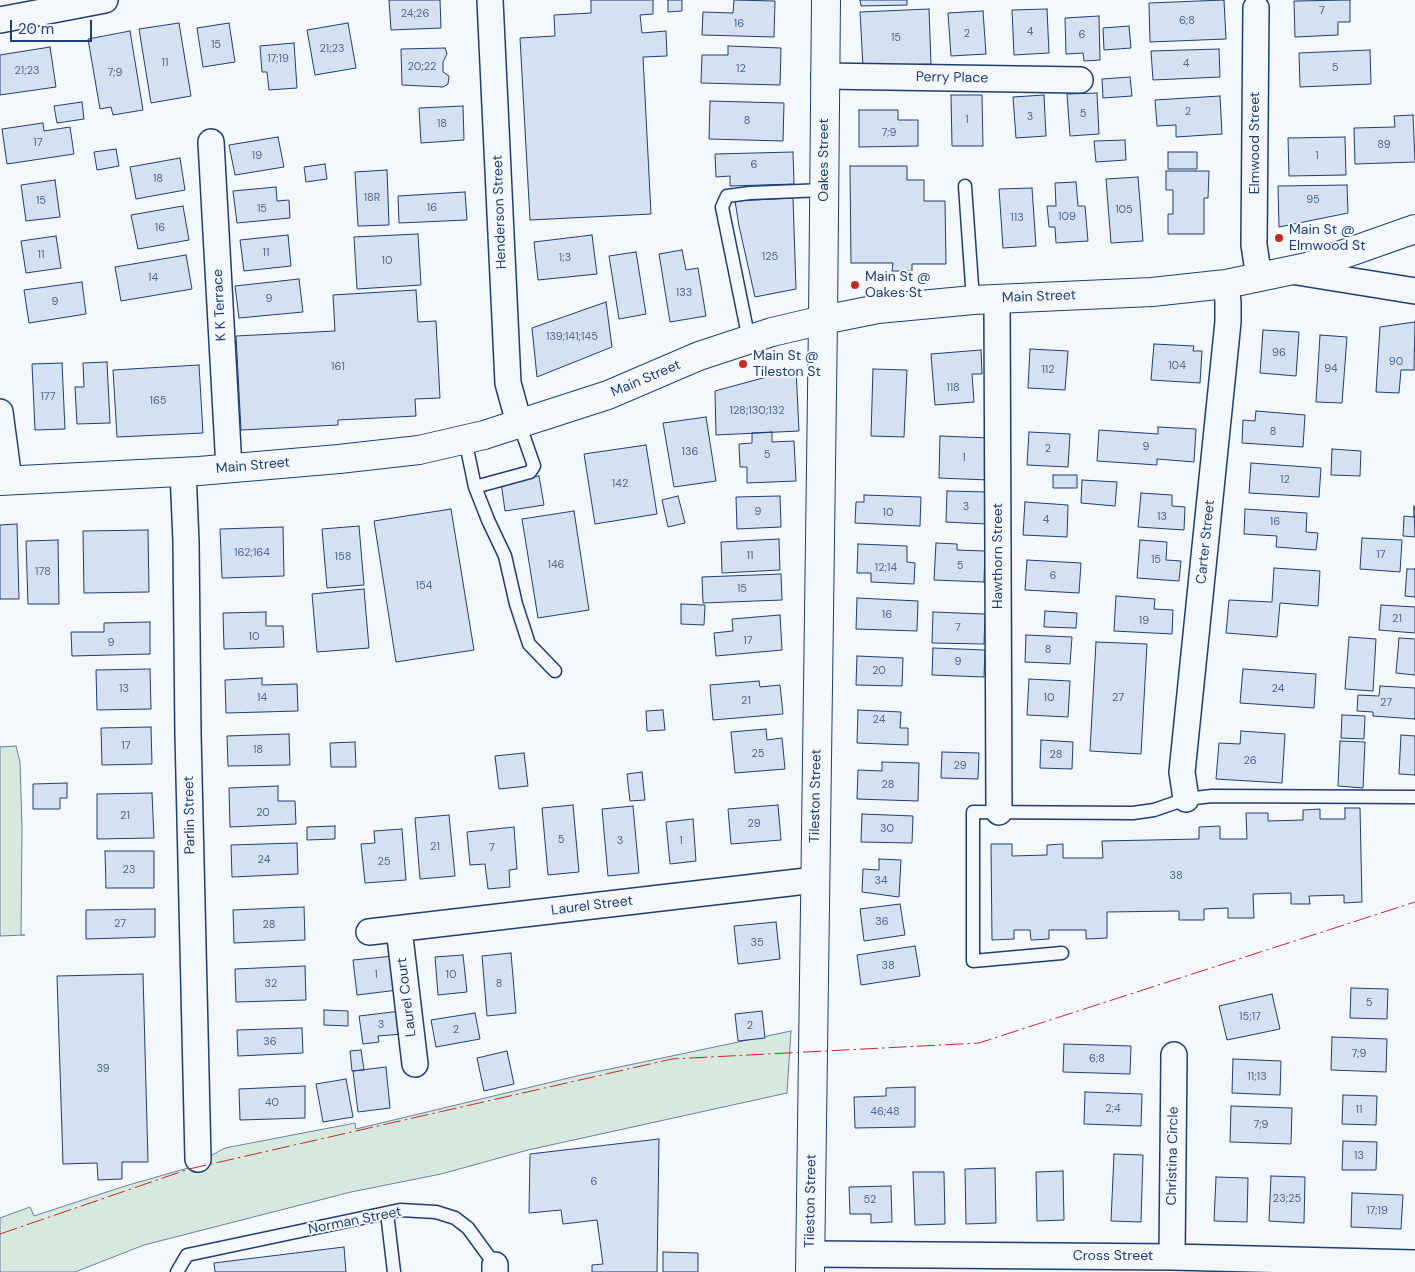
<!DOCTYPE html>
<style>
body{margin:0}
#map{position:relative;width:1415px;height:1272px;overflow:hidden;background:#f4f7fb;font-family:"DM Sans",sans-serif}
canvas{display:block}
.scale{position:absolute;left:10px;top:20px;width:82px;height:22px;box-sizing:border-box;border:2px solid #1d3f73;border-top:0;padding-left:6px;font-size:15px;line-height:18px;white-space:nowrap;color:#1d3f73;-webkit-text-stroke:4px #f4f7fb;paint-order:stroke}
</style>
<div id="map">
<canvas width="1415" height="1272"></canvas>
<div class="scale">20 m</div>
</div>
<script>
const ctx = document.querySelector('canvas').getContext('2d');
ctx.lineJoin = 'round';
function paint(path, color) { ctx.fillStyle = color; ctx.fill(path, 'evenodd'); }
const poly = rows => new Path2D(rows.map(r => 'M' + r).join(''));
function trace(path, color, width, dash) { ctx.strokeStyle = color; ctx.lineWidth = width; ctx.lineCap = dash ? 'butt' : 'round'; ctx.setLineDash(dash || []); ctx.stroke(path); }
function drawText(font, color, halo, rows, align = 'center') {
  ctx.font = font + ' "DM Sans",sans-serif'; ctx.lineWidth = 4; ctx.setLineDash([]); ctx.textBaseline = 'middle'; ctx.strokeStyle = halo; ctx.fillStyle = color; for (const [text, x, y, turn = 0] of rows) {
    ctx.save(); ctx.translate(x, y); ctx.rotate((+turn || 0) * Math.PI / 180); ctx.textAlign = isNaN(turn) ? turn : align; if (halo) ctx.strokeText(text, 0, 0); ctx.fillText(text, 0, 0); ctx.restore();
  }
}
const green = poly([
 [16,746,20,762,22,828,21,935,25,935,0,936,0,747,16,746],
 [791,1031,787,1093,528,1150,441,1174,351,1192,144,1245,75,1272,0,1272,0,1218,30,1207,34,1216,125,1186,188,1168,225,1148,355,1123,356,1129,581,1075,791,1031]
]);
const building = poly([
 [389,0,440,0,441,28,391,30,389,0],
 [591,0,653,0,653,14,640,15,642,33,666,31,667,56,643,57,651,214,530,220,520,38,555,36,554,15,591,13,591,0],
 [668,0,682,0,682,11,668,12,668,0],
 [734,0,775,1,774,37,702,35,703,12,733,13,734,0],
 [860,0,907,0,907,5,861,6,860,0],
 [1224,0,1226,39,1150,42,1149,3,1224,0],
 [1350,0,1350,22,1338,22,1338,35,1295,37,1294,1,1350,0],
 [929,9,931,64,863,67,860,12,929,9],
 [1047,9,1049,53,1014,55,1012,10,1047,9],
 [983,11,986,54,951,56,948,13,983,11],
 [1099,16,1100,60,1084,61,1083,53,1066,54,1065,18,1099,16],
 [179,23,191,96,151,103,139,29,179,23],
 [229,23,235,62,203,67,197,28,229,23],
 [348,23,356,68,315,75,307,30,348,23],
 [1129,26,1131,48,1104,50,1103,28,1129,26],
 [130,31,143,110,113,115,111,107,100,109,88,39,130,31],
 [294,43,297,88,269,90,267,72,262,72,260,46,294,43],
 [728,46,781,48,780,85,701,83,702,55,728,55,728,46],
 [50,47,56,87,0,95,0,55,50,47],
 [445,48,447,54,443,62,443,72,449,76,448,84,443,87,402,85,401,49,445,48],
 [1219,49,1220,77,1153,80,1151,51,1219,49],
 [1370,50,1371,84,1300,87,1299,53,1370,50],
 [1130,77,1132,96,1103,98,1102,79,1130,77],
 [1097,93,1099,134,1070,136,1067,94,1097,93],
 [951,95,982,95,983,146,952,146,951,95],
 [1044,95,1046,136,1016,138,1013,97,1044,95],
 [1220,96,1222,134,1176,137,1176,125,1157,126,1155,100,1220,96],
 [710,101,784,103,783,141,709,139,710,101],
 [82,102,84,119,57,123,54,106,82,102],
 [463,106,464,140,421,143,419,108,463,106],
 [859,110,898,110,898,120,918,120,918,146,859,147,859,110],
 [1413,115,1415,162,1355,164,1354,128,1395,127,1394,116,1413,115],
 [43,123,44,131,70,127,74,154,7,164,2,129,43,123],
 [278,137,284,167,235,175,229,145,278,137],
 [1345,137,1346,175,1289,176,1288,138,1345,137],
 [1125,140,1126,160,1096,162,1094,141,1125,140],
 [116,149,119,166,97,170,94,152,116,149],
 [793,152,794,184,730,186,730,176,716,177,715,154,793,152],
 [1168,152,1197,152,1197,169,1168,169,1168,152],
 [180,158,185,190,136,199,130,167,180,158],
 [325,164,327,179,306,182,304,167,325,164],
 [850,166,907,166,907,180,924,180,924,201,945,201,946,264,912,264,912,271,892,271,893,263,851,263,850,166],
 [387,170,389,225,358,226,355,172,387,170],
 [1166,171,1209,171,1208,198,1204,198,1204,234,1168,234,1168,214,1173,214,1173,190,1166,190,1166,171],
 [1138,177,1143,241,1111,243,1106,179,1138,177],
 [55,180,60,217,26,221,21,185,55,180],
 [1076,182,1078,206,1085,206,1088,241,1056,243,1055,227,1049,227,1047,206,1056,206,1055,183,1076,182],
 [1347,185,1348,213,1279,227,1278,186,1347,185],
 [276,187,277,201,289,200,290,218,237,223,233,191,276,187],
 [1032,188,1036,246,1003,248,999,189,1032,188],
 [465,192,467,220,399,223,398,196,465,192],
 [793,198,796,289,755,297,739,226,735,201,793,198],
 [183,206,189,240,138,249,131,215,183,206],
 [418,234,421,285,357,289,354,237,418,234],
 [288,235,291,266,244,271,240,240,288,235],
 [592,235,597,274,538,280,534,242,592,235],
 [56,236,61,268,26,273,21,241,56,236],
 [682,250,686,270,698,268,706,316,670,322,659,254,682,250],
 [636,252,646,314,619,319,609,256,636,252],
 [186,255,192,289,121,301,115,267,186,255],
 [299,279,303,312,239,318,235,286,299,279],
 [82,282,86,314,29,323,24,290,82,282],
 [416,290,418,322,436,321,440,398,415,399,416,416,338,420,338,425,241,430,236,336,335,331,333,295,416,290],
 [606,302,612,347,537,377,532,328,606,302],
 [1415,322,1414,370,1401,370,1399,393,1376,392,1380,327,1415,322],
 [1263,330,1299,332,1296,376,1260,373,1263,330],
 [1320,335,1347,337,1342,403,1316,402,1320,335],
 [1154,344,1194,346,1193,351,1202,351,1200,383,1151,380,1154,344],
 [1030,349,1068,351,1065,390,1028,388,1030,349],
 [981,350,982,374,972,374,974,402,935,405,931,354,981,350],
 [107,362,110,423,77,424,75,387,84,387,83,363,107,362],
 [62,363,65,429,35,430,32,364,62,363],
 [199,365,203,433,117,437,113,370,199,365],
 [796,369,799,431,716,435,715,391,796,369],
 [873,369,907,370,904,437,871,436,873,369],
 [1256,411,1305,415,1303,447,1242,443,1243,420,1255,421,1256,411],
 [706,417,716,481,674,487,663,423,706,417],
 [1158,427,1196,429,1194,462,1157,459,1157,465,1097,461,1099,430,1158,434,1158,427],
 [772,432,772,442,794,441,796,481,747,483,747,467,740,467,739,444,752,443,752,433,772,432],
 [1029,432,1070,434,1068,467,1027,465,1029,432],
 [940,436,990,438,988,480,939,478,940,436],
 [646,445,657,514,595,524,584,454,646,445],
 [1332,449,1361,451,1360,476,1331,475,1332,449],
 [1251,463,1321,468,1319,497,1249,493,1251,463],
 [1053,475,1077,475,1077,488,1053,488,1053,475],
 [539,476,544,505,505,511,501,482,539,476],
 [1082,480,1117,482,1115,506,1081,503,1082,480],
 [947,491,987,492,986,524,946,522,947,491],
 [1141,493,1172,495,1172,506,1185,507,1184,530,1138,527,1141,493],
 [864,495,921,497,920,526,855,523,856,502,864,502,864,495],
 [678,496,685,523,668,527,662,500,678,496],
 [780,496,781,527,737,529,736,497,780,496],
 [1025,502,1068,505,1067,537,1023,535,1025,502],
 [1414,506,1415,537,1403,536,1404,516,1414,517,1414,506],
 [451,509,474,650,396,662,374,521,451,509],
 [1245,509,1307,513,1306,532,1318,533,1316,550,1276,547,1277,536,1244,534,1245,509],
 [574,511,589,610,538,618,522,519,574,511],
 [17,524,19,599,0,599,0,525,17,524],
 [359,526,364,585,327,588,322,529,359,526],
 [283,527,284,576,222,578,220,529,283,527],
 [148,530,149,592,84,593,83,531,148,530],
 [1362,538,1402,540,1400,572,1360,569,1362,538],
 [779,539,780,570,722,573,721,542,779,539],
 [58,540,59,604,28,604,26,541,58,540],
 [1140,540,1167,542,1166,560,1181,561,1179,581,1137,578,1140,540],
 [936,543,957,544,957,550,985,551,984,582,934,580,936,543],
 [858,544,907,546,907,562,915,563,914,584,871,582,871,573,857,573,858,544],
 [1027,560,1081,563,1079,593,1025,590,1027,560],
 [1274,568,1320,571,1318,606,1280,603,1277,637,1226,633,1229,600,1272,602,1274,568],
 [1407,569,1415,569,1415,597,1405,596,1407,569],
 [781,574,782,600,703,603,702,577,781,574],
 [364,589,369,648,317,652,312,594,364,589],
 [1116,596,1155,599,1154,609,1173,610,1172,634,1114,631,1116,596],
 [857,598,918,601,917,631,856,629,857,598],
 [681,604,705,605,704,625,681,624,681,604],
 [1381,605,1415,607,1415,633,1379,630,1381,605],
 [1045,611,1077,613,1076,628,1044,627,1045,611],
 [266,612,266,626,283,626,284,647,224,649,223,613,266,612],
 [933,612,985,614,984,644,932,643,933,612],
 [780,615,782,650,716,656,714,633,733,631,732,619,780,615],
 [150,622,150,654,72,656,71,632,104,632,104,623,150,622],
 [1026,635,1072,637,1070,664,1025,662,1026,635],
 [1349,637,1376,639,1373,691,1345,689,1349,637],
 [1399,638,1415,639,1415,675,1396,673,1399,638],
 [1096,642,1147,644,1141,754,1090,751,1096,642],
 [933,648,985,650,984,677,932,675,933,648],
 [857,656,903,658,902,686,856,685,857,656],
 [150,669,151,709,97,710,96,670,150,669],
 [1243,669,1316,674,1314,708,1240,703,1243,669],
 [262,678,262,685,297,684,298,711,226,713,225,680,262,678],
 [1029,679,1070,681,1068,717,1027,715,1029,679],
 [759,681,760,687,780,685,783,714,713,720,710,685,759,681],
 [1380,686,1415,688,1415,719,1373,716,1373,712,1357,711,1358,695,1379,696,1380,686],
 [663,710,665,730,647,731,646,711,663,710],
 [858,710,901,712,900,728,908,728,908,745,857,743,858,710],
 [1342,715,1365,716,1364,739,1341,738,1342,715],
 [151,727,152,764,102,765,101,728,151,727],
 [766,729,767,740,782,738,785,769,735,773,731,732,766,729],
 [1241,731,1285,734,1282,783,1216,779,1219,743,1240,744,1241,731],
 [289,734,290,765,228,766,227,736,289,734],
 [1401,735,1415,736,1415,775,1399,774,1401,735],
 [1041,740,1073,742,1072,769,1040,768,1041,740],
 [1340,741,1365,742,1363,788,1338,786,1340,741],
 [355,742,356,767,331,767,330,743,355,742],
 [942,752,979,753,978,779,941,778,942,752],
 [524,753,528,786,499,789,495,756,524,753],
 [882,762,919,763,918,801,857,799,858,770,882,771,882,762],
 [642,772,645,800,630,801,627,774,642,772],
 [67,783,67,798,60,798,60,809,33,809,33,784,67,783],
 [278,786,278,801,295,801,296,824,230,827,229,788,278,786],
 [152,793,154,838,97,839,97,794,152,793],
 [573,805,579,872,548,875,542,808,573,805],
 [778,805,781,840,731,844,728,809,778,805],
 [633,806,639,873,608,876,602,809,633,806],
 [1345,808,1360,808,1362,902,1344,903,1344,895,1309,896,1310,904,1291,904,1291,893,1253,894,1254,918,1228,918,1228,908,1204,909,1204,920,1179,920,1179,911,1107,912,1107,938,1086,939,1086,930,1049,930,1049,939,1031,940,1030,930,1014,930,1014,939,992,940,991,844,1012,844,1012,856,1047,855,1047,845,1063,844,1063,858,1103,858,1102,841,1199,839,1199,827,1220,826,1220,839,1247,839,1246,813,1268,813,1268,821,1303,820,1303,810,1320,809,1320,819,1345,819,1345,808],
 [862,814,913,816,912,843,861,842,862,814],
 [449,815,455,876,420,879,415,818,449,815],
 [693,819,696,861,670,864,666,822,693,819],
 [335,826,335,839,307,840,307,827,335,826],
 [514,827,517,869,509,870,510,887,488,889,485,864,470,865,467,832,514,827],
 [402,829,406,880,365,883,361,844,375,843,374,831,402,829],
 [297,843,298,874,232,877,231,845,297,843],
 [105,851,154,851,154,888,106,888,105,851],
 [879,859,901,860,899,897,862,892,863,869,879,870,879,859],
 [900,904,905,935,864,941,860,909,900,904],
 [304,907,305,940,234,943,233,910,304,907],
 [155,909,155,937,86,939,86,910,155,909],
 [776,922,780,959,738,964,734,926,776,922],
 [915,946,920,976,861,985,857,955,915,946],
 [511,953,516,1013,487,1016,482,956,511,953],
 [463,955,467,992,438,995,435,957,463,955],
 [394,956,398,990,357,995,353,960,394,956],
 [305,966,306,1000,236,1002,235,969,305,966],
 [143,974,148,1162,122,1162,122,1179,98,1180,97,1163,63,1164,57,976,143,974],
 [1351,988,1388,989,1387,1019,1350,1018,1351,988],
 [1272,994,1280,1029,1227,1040,1219,1006,1272,994],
 [324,1010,348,1011,348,1026,324,1025,324,1010],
 [401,1011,403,1034,378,1036,379,1042,363,1044,359,1016,401,1011],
 [762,1011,765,1038,738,1041,735,1014,762,1011],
 [475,1013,480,1039,436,1047,431,1020,475,1013],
 [302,1028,303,1053,238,1056,237,1030,302,1028],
 [1332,1037,1387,1039,1386,1072,1331,1070,1332,1037],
 [1064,1044,1131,1046,1130,1074,1063,1072,1064,1044],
 [361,1050,364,1070,352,1071,350,1051,361,1050],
 [507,1051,514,1084,484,1091,477,1058,507,1051],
 [1233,1059,1281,1061,1280,1095,1232,1093,1233,1059],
 [386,1067,390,1108,358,1112,353,1071,386,1067],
 [346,1079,353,1117,323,1122,316,1084,346,1079],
 [305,1086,305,1118,240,1120,239,1089,305,1086],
 [915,1087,915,1127,855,1128,854,1097,886,1096,886,1088,915,1087],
 [1085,1092,1142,1094,1141,1126,1084,1124,1085,1092],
 [1343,1095,1377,1096,1376,1125,1342,1124,1343,1095],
 [1231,1106,1292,1108,1291,1144,1230,1142,1231,1106],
 [659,1139,657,1272,592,1272,592,1265,603,1264,597,1220,563,1224,561,1210,529,1213,530,1154,659,1139],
 [1343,1141,1377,1142,1376,1170,1342,1170,1343,1141],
 [1114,1154,1143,1155,1141,1222,1111,1221,1114,1154],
 [995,1168,996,1223,966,1224,965,1169,995,1168],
 [1063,1171,1064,1220,1037,1221,1036,1172,1063,1171],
 [913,1172,944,1172,945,1224,915,1225,913,1172],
 [1271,1176,1305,1177,1304,1223,1269,1221,1271,1176],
 [1216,1177,1248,1178,1247,1222,1214,1221,1216,1177],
 [891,1186,892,1222,871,1223,871,1214,850,1214,849,1187,891,1186],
 [1352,1193,1403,1195,1401,1229,1351,1227,1352,1193],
 [344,1247,346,1272,215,1272,214,1263,344,1247],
 [663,1252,698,1253,698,1272,663,1272,663,1252]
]);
const service = poly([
 [965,186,973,300],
 [749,340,722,207,727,196,750,193,824,190],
 [465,439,475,487,488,520,505,556,516,604,529,644,555,671],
 [475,487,530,472,534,466,519,423],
 [1062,953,973,961,973,812,1133,813,1154,810,1186,799,1212,796,1415,797],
 [387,1213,394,1272],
 [177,1272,187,1255,400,1210,436,1212,455,1218,468,1228,495,1265]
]);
const minor = poly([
 [490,0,508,383,519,423],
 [1256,8,1254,245,1259,278],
 [0,20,105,0],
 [824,76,1080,80],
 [211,142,229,468],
 [1291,271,1415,291],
 [997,299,999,812],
 [0,412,9,480],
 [183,471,186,542,188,734,198,1159],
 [1186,799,1182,772,1228,322,1228,302,1226,284],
 [399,929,415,1064],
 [369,932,815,880],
 [811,1254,1172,1257,1415,1263],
 [1172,1257,1174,1055],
 [495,1272,495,1265]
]);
const tertiary = poly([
 [823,320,826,0]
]);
const secondary = poly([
 [810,1272,823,320]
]);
const primary = poly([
 [0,481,199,471,339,459,419,450,484,435,608,395,699,356,772,332,823,320,878,309,973,300,1152,292,1226,284,1307,267,1415,229]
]);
const power = poly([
 [0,1234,189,1169,672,1059,979,1043,1415,902]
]);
const markers = [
 [1279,238,5,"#c62828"],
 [855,285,5,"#c62828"],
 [743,364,5,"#c62828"]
];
const numberNames = [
 ["7",1322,11],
 ["24;26",415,14],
 ["6;8",1187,21],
 ["16",739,24],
 ["4",1030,32],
 ["2",967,34],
 ["6",1082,35],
 ["15",896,38],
 ["15",216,45],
 ["21;23",332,49],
 ["17;19",278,59],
 ["11",165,63],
 ["4",1186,64],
 ["20;22",422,67],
 ["5",1335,68],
 ["12",741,69],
 ["21;23",27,71],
 ["7;9",115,73],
 ["2",1188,112],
 ["5",1083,114],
 ["3",1030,117],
 ["1",967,120],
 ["8",747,121],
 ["18",442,124],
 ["7;9",889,133],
 ["17",38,143],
 ["89",1384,145],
 ["19",257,156],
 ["1",1317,156],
 ["6",754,165],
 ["18",158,179],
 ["18R",372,198],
 ["95",1313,200],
 ["15",41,201],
 ["16",432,208],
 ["15",262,209],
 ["105",1124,210],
 ["109",1067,217],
 ["113",1017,218],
 ["16",160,228],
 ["11",266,253],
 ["11",41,255],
 ["125",770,257],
 ["1;3",565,258],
 ["10",387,261],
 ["14",153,278],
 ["133",684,293],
 ["9",269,299],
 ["9",55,302],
 ["139;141;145",572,337],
 ["96",1279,353],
 ["90",1396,362],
 ["104",1177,366],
 ["161",338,367],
 ["94",1331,369],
 ["112",1048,370],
 ["118",953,388],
 ["177",48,397],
 ["165",158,401],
 ["128;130;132",757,411],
 ["8",1273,432],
 ["9",1146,447],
 ["2",1048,449],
 ["136",690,452],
 ["5",767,455],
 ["1",964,458],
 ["12",1285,480],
 ["142",620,484],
 ["3",966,507],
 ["9",758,512],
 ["10",888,513],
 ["13",1162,517],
 ["4",1046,520],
 ["16",1275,522],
 ["162;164",252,553],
 ["17",1381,555],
 ["11",750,556],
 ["158",343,557],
 ["15",1156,560],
 ["146",556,565],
 ["5",960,566],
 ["12;14",886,568],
 ["178",43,572],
 ["6",1053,576],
 ["154",424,586],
 ["15",742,589],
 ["16",887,615],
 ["21",1397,619],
 ["19",1144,621],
 ["7",958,628],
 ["10",254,637],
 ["17",748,641],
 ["9",111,643],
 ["8",1048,650],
 ["9",958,662],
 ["20",879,671],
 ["13",124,689],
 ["24",1278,689],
 ["14",262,698],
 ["10",1049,698],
 ["27",1118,698],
 ["21",746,701],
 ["27",1386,703],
 ["24",879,720],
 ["17",126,746],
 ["18",258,750],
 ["25",758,754],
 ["28",1056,755],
 ["26",1250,761],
 ["29",960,766],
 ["28",888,785],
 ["20",263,813],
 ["21",125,816],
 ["29",754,824],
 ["30",887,829],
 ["5",561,840],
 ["3",620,841],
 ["1",681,841],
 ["21",435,847],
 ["7",492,848],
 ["24",264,860],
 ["25",384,862],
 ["23",129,870],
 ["38",1176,876],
 ["34",881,881],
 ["36",882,922],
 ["27",120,924],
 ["28",269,925],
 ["35",757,943],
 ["38",888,966],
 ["1",376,975],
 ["10",451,975],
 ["32",271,984],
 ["8",499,984],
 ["5",1369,1003],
 ["15;17",1250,1017],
 ["3",381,1025],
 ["2",750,1026],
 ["2",456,1030],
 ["36",270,1042],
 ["7;9",1359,1054],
 ["6;8",1097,1059],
 ["39",103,1069],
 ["11;13",1257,1077],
 ["40",272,1103],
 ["2;4",1113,1109],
 ["11",1359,1110],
 ["46;48",885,1112],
 ["7;9",1261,1125],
 ["13",1359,1156],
 ["6",594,1182],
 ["23;25",1287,1199],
 ["52",870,1200],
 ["17;19",1377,1211]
];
const streetNames = [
 ["Perry Place",952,78,1],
 ["Elmwood Street",1255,143,-90],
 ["Oakes Street",824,160,-90],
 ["Henderson Street",500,212,-92],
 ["Main Street",1039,297,-2],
 ["K K Terrace",220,305,-93],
 ["Main Street",646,379,-23],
 ["Main Street",253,466,-5],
 ["Carter Street",1206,542,-84],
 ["Hawthorn Street",998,556,-90],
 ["Tileston Street",816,796,-89],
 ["Parlin Street",190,815,-91],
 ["Laurel Street",592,906,-7],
 ["Laurel Court",407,997,-97],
 ["Christina Circle",1173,1156,-89],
 ["Tileston Street",811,1201,-89],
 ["Norman Street",355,1221,-11],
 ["Cross Street",1113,1256]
];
const poiNames = [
 ["Main St @",1289,230],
 ["Elmwood St",1289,246],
 ["Main St @",865,277],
 ["Oakes St",865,293],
 ["Main St @",753,356],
 ["Tileston St",753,372]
];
paint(green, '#d7e8df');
trace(green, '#687fa3', 1);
paint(building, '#d5e0f0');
trace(building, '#1d3f73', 1);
trace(service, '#1d3f73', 15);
trace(minor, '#1d3f73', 28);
trace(tertiary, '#1d3f73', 30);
trace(secondary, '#1d3f73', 30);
trace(primary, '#1d3f73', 30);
trace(service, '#f4f7fb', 12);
trace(minor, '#f4f7fb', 25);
trace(tertiary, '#f4f7fb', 28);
trace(secondary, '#f4f7fb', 28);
trace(primary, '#f4f7fb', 28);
trace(power, '#c62828', 1, [18, 4, 2.5, 4]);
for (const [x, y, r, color] of markers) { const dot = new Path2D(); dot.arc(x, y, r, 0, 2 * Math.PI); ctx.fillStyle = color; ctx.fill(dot); trace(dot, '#f4f7fb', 2); }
drawText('11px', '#4b6792', null, numberNames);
drawText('14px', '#1d3f73', '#f4f7fb', streetNames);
drawText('14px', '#1d3f73', '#f4f7fb', poiNames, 'left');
</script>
